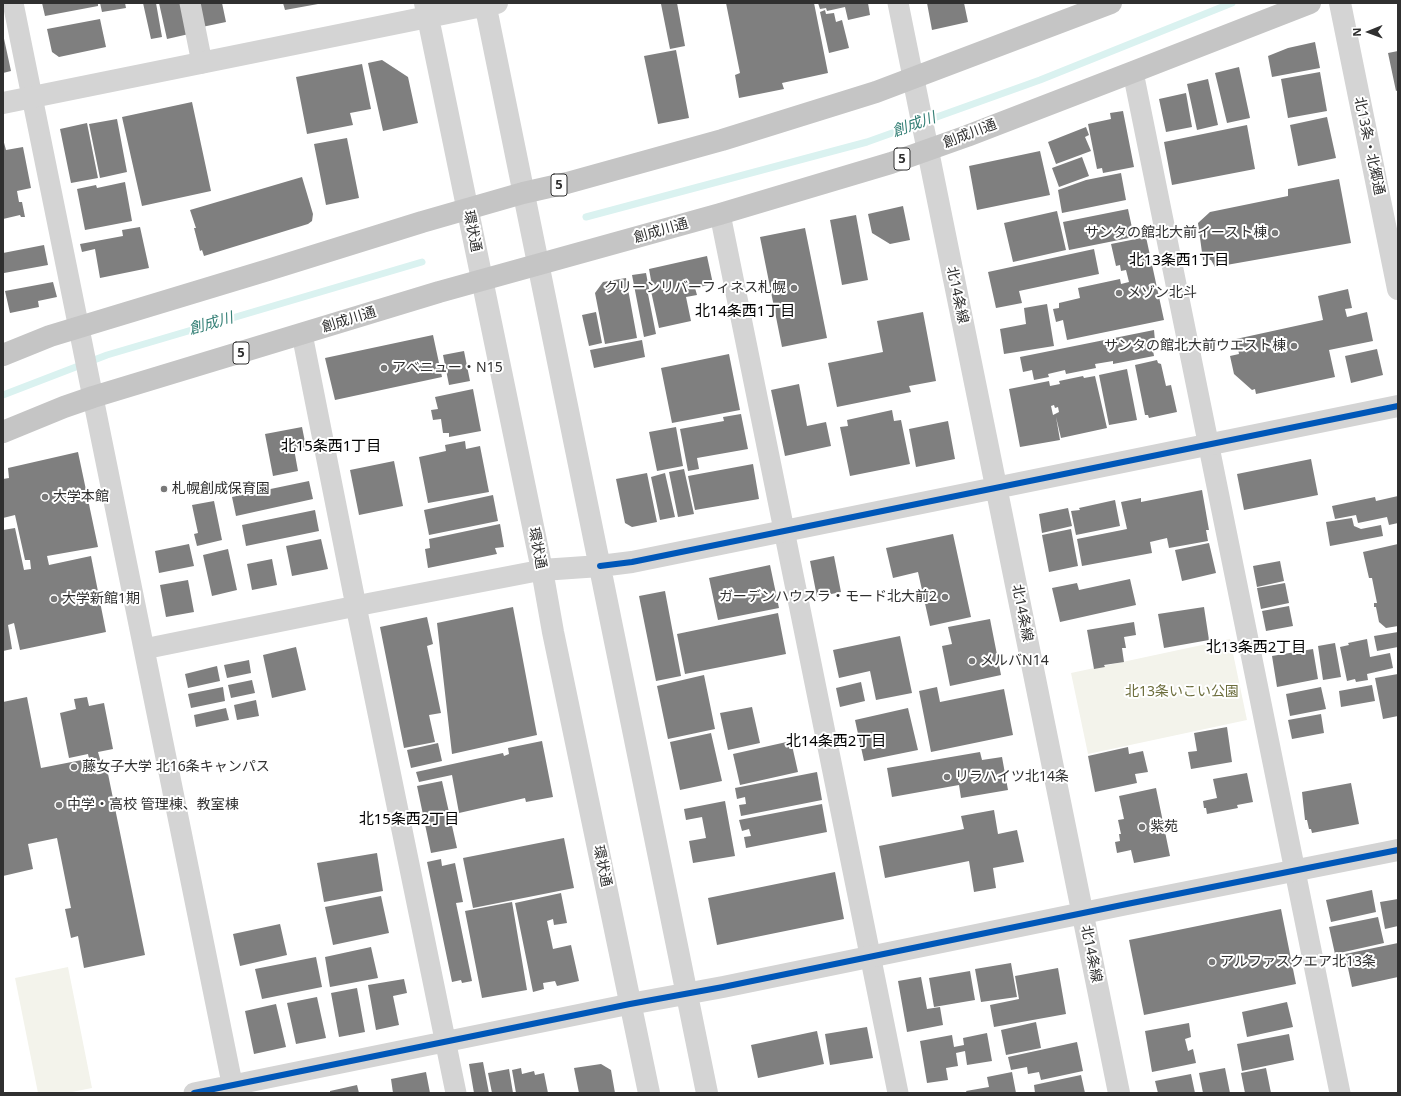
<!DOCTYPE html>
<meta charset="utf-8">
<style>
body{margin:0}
#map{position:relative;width:1401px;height:1096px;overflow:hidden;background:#fff;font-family:"Noto Sans",sans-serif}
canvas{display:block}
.frame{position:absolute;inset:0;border:4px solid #303030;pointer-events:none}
.north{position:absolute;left:1349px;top:12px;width:40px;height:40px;-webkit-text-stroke:3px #fff;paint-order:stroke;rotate:269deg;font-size:11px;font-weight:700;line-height:16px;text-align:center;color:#303030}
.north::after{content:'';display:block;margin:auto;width:14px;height:18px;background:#303030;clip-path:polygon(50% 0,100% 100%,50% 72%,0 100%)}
</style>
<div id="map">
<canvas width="1401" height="1096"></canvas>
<div class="frame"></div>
<div class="north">N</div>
</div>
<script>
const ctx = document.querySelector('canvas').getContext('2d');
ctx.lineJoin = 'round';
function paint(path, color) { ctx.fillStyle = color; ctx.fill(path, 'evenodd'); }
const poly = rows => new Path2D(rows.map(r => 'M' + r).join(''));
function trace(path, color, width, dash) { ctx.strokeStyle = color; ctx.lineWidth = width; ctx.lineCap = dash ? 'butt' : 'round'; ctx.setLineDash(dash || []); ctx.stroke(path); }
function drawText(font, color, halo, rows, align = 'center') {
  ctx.font = font + ' "Noto Sans","Noto Sans JP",sans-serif'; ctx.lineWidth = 4; ctx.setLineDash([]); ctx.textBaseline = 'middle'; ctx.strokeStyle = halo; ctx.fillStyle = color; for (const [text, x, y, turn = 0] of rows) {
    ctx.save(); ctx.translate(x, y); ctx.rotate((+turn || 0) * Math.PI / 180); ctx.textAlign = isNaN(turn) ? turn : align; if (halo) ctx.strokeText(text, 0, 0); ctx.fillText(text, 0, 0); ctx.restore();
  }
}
const green = poly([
 [1230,639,1247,720,1088,754,1071,673],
 [68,967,92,1088,67,1093,38,1093,15,978]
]);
const stream = poly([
 [586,217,867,142,1040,80,1232,3],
 [3,395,107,355,422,262]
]);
const building = poly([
 [42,3,98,3,98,6,45,16],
 [100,3,125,3,126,8,102,12],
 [143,3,156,3,162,37,151,39],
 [159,3,182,3,189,34,167,39],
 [197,3,222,3,226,22,202,27],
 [283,3,318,3,318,4,285,10],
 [666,3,677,3,685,46,670,49,661,4],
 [726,3,814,3,828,73,782,83,784,89,739,98,735,75,740,73],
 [818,3,868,3,870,15,848,20,845,7,827,11,826,8,820,9],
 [927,3,964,3,968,22,932,30],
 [825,10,826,14,834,13,836,22,842,20,849,48,829,53,820,12],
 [100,19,106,47,59,57,52,52,47,29],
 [3,34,11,71,3,73],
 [1315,42,1320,68,1272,77,1268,56,1288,48],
 [676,50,689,118,658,124,644,56],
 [1398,51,1398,90,1396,91,1388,53],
 [382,60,408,77,418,123,383,131,368,63],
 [362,64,371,109,350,113,353,125,307,134,296,77],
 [1239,67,1250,118,1227,123,1215,73],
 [1320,72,1327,111,1288,118,1281,79],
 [1208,79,1218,125,1197,130,1187,84],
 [1186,93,1192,127,1166,132,1159,99],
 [192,102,211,191,142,206,122,117],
 [1123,111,1134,167,1103,173,1102,168,1097,169,1088,124,1111,119,1110,113],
 [1327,117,1336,158,1298,166,1290,125],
 [117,119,127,172,100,178,89,124],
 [87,123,98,178,71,183,60,129],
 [1247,125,1255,169,1172,185,1164,142],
 [1086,127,1089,135,1085,137,1091,151,1056,164,1048,142],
 [347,138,359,198,326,205,314,144],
 [3,139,6,150,23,147,31,188,17,191,19,202,22,202,25,217,21,217,20,215,3,219],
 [1040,151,1050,195,977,210,969,166],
 [1082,157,1089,176,1059,187,1052,168],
 [1121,173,1126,200,1062,213,1058,190,1086,180],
 [302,177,313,214,312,221,308,224,204,256,202,250,200,251,194,228,196,228,190,210],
 [1339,179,1351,243,1215,267,1211,260,1203,260,1198,223,1210,212,1288,196,1288,189],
 [125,182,132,221,85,230,77,189,96,185,97,188],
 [903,206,910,240,890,244,872,233,868,214],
 [1128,209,1134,237,1069,250,1063,222],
 [1057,211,1066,250,1013,262,1004,223],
 [856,215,868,280,842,285,830,220],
 [140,227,149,268,100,278,95,249,82,252,80,244,123,236,122,230],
 [805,228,827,338,782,347,760,237],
 [1146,237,1164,320,1067,340,1063,320,1056,322,1053,309,1059,308,1059,303,1080,298,1078,288,1120,279,1121,284,1129,282,1126,270,1121,271,1120,265,1116,266,1111,244],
 [44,245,48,265,4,273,3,253],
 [1094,249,1099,274,1019,291,1022,303,996,308,988,272],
 [707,256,713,284,695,288,697,295,686,297,691,321,659,328,651,291,653,291,649,269],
 [646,273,650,294,648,294,656,334,644,337,632,275],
 [626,278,637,338,605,344,595,293,603,282],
 [53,282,57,297,38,301,39,307,10,313,5,291],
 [1348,289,1352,308,1345,309,1347,317,1367,312,1373,341,1329,350,1335,377,1256,394,1255,389,1252,390,1234,374,1230,356,1239,354,1236,339,1323,320,1318,296],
 [1047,304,1054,346,1004,354,1000,329,1026,324,1024,308],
 [596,312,602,343,589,346,582,315],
 [923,312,936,381,909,386,911,392,837,407,828,363,883,352,877,321],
 [1154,330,1155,341,1152,345,1154,356,1113,364,1113,361,1095,364,1096,368,1066,374,1065,370,1048,374,1049,377,1034,380,1032,370,1023,372,1020,357],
 [433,335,442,377,335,400,325,358],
 [642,340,645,357,594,368,590,350],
 [1377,349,1383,375,1351,383,1345,356],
 [464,351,470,381,449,385,443,355],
 [729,354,740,410,672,423,661,368],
 [1157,360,1158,363,1161,364,1166,386,1171,385,1177,412,1149,418,1148,415,1145,415,1135,365],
 [1127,369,1137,420,1109,425,1099,375],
 [1083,376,1084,378,1095,376,1107,428,1061,438,1056,417,1060,440,1020,447,1009,389,1049,381,1050,386,1060,384,1059,381],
 [1054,405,1055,408,1058,407,1059,412,1053,415,1051,406],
 [799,384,807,426,826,422,831,446,785,456,771,390],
 [473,389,481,431,449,437,449,433,443,433,441,419,433,420,431,410,438,409,435,397],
 [892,410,894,421,901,420,910,464,850,476,840,427,848,426,847,420],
 [741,414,748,449,697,458,699,469,688,471,680,429,724,421,723,417],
 [948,421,955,459,916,467,909,429],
 [302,427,306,447,294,449,298,471,273,476,265,434],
 [676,427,683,466,657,471,649,432],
 [465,441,466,449,480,446,489,492,428,503,419,457,446,451,445,445],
 [78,452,98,547,47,556,49,565,91,556,106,632,20,650,14,623,8,625,12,649,3,651,3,530,15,528,24,570,31,569,30,560,25,560,15,515,3,518,3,479,9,478,8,468],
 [1311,459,1318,495,1244,510,1237,474],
 [394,461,403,506,359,515,350,470],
 [753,464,759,499,695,510,688,476],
 [684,469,694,514,678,517,669,472],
 [647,473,657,522,632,527,625,523,616,479],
 [665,473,675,517,660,520,651,477],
 [309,481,313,499,236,516,232,497],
 [1202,490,1209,530,1206,530,1208,541,1169,548,1167,538,1150,542,1152,553,1082,566,1077,539,1127,529,1121,502,1141,498,1141,502],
 [493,495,498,521,429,535,424,510],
 [1398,496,1398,523,1389,525,1387,517,1358,523,1356,515,1335,519,1332,506,1375,497,1376,501],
 [1115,500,1120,526,1076,535,1071,511,1080,510,1079,508],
 [214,501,222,540,197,546,194,534,198,533,192,505],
 [1068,508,1072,526,1042,533,1039,514],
 [315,510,319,531,246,546,242,525],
 [1352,518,1354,526,1361,529,1381,525,1383,536,1330,546,1326,522],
 [500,524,504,547,495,548,497,554,428,568,425,549,430,548,429,539],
 [1071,529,1078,566,1049,572,1042,535],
 [953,534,971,617,930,626,918,572,893,578,886,548],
 [321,539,328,569,292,576,286,546],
 [1209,543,1216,573,1182,581,1175,550],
 [189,544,194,566,159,573,155,551],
 [1398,544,1398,626,1386,628,1379,622,1376,607,1374,607,1374,603,1377,603,1372,578,1369,578,1363,552],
 [228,549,237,590,212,596,203,555],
 [834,556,841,592,817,597,810,561],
 [272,559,277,585,252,590,247,564],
 [1280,561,1284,581,1257,587,1253,566],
 [770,565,779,608,718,620,709,578],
 [1130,579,1136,605,1060,622,1052,588,1077,583,1079,590],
 [188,580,194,612,166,617,160,585],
 [1285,583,1289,603,1261,609,1257,588],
 [665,591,681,676,656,681,639,596],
 [1289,606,1293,626,1266,631,1262,611],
 [513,607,537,735,452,754,437,623],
 [1204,607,1209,640,1164,648,1158,614],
 [778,613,786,654,685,674,677,634],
 [427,617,433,644,427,646,441,713,429,715,435,742,404,748,380,627],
 [990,619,1001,675,950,686,942,646,952,644,948,627],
 [1134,622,1136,635,1124,637,1126,648,1122,648,1124,662,1104,665,1105,667,1094,669,1087,630],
 [1398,632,1398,647,1377,651,1374,636],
 [900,636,912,693,876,700,870,671,839,678,833,650],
 [1367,639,1370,657,1390,653,1393,668,1367,674,1368,680,1356,682,1355,679,1347,681,1340,647,1349,645,1348,643],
 [1335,643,1341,677,1323,680,1318,646],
 [296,647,306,690,272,698,263,655],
 [1313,649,1318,679,1277,687,1272,656],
 [249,660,251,673,227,678,224,665],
 [217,666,220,681,188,688,185,674],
 [1398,674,1398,716,1383,719,1375,678],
 [704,675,715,729,668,739,657,686],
 [252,680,255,693,231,698,228,685],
 [861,682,865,701,840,707,836,688],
 [1372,685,1375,701,1341,707,1339,691],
 [223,687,225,701,191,708,188,694],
 [937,687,940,702,1004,689,1013,735,931,752,919,691],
 [1321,687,1326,709,1290,716,1286,694],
 [27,697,41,768,87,759,90,772,92,772,88,754,69,758,60,713,76,709,74,699,87,697,89,706,104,703,113,749,98,752,103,770,107,769,145,955,84,968,78,936,71,938,65,909,71,908,57,838,28,844,33,869,3,876,3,702],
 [256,700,259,716,237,720,234,705],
 [752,707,760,743,728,750,720,713],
 [226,708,229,720,196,727,194,715],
 [908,708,918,750,864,761,855,720],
 [1321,714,1324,733,1292,739,1288,720],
 [1227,727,1232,762,1191,769,1188,752,1197,751,1194,733],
 [711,733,722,781,680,790,670,742],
 [542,741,553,797,526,802,525,798,459,813,452,775,419,782,416,772,503,753,504,756,509,754,508,748],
 [791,741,798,772,740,785,733,754],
 [438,743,442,761,411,768,407,750],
 [1128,747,1129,754,1143,751,1148,772,1135,774,1137,783,1095,792,1088,756],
 [980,752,982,760,1002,757,1008,790,961,798,959,785,892,797,887,768],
 [817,772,822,800,741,816,739,805,746,804,745,797,737,799,735,788],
 [1247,773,1253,802,1237,805,1238,808,1207,814,1206,808,1204,808,1203,801,1217,798,1213,779],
 [442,781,457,848,431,853,417,786],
 [1351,783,1359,824,1312,833,1311,829,1309,829,1307,820,1305,820,1302,792],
 [1156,788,1170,856,1134,863,1131,850,1117,853,1115,842,1120,841,1119,834,1121,834,1118,820,1124,819,1119,796],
 [725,801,735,856,693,863,689,841,706,838,702,817,686,820,684,809],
 [822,804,827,832,746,848,744,837,751,836,749,829,742,831,739,820],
 [994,810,998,834,1017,830,1024,862,993,868,996,888,974,892,969,861,885,878,879,846,964,829,961,816],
 [564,838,574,888,473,908,463,858],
 [377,853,383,891,324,902,317,863],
 [441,859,442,866,455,863,463,902,456,903,472,981,462,983,461,980,452,982,427,862],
 [835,872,844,919,717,945,708,898],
 [1372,890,1376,912,1331,922,1326,900],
 [561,893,567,923,554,925,553,919,547,921,553,949,571,945,579,981,557,986,555,981,543,983,544,989,533,992,515,903],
 [381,896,389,933,333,945,325,907],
 [1398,899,1398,926,1385,929,1380,902],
 [512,902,527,990,482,998,465,911],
 [1281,909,1296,984,1144,1015,1129,940],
 [1378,917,1384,943,1335,954,1329,927],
 [280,924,287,955,240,966,233,934],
 [1398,943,1398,977,1352,987,1345,954],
 [371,947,378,978,330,987,325,957],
 [316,957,322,987,262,999,255,969],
 [1011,963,1017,997,981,1002,975,969],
 [1058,968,1066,1014,994,1027,990,1005,1019,999,1015,976],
 [970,971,975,1000,934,1007,929,978],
 [921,977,927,1009,940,1007,943,1025,907,1032,898,981],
 [404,979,407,993,393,996,399,1025,376,1030,368,985],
 [357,988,365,1032,339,1037,331,993],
 [317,997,326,1038,296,1044,287,1003],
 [1287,1002,1293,1027,1247,1037,1242,1012],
 [276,1004,286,1047,254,1054,245,1011],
 [1036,1022,1041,1048,1006,1055,1001,1030],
 [1189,1023,1191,1037,1185,1039,1188,1051,1193,1049,1196,1063,1152,1072,1145,1031],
 [867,1027,873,1058,830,1065,825,1034],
 [817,1031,824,1064,758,1078,751,1045],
 [987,1033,992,1061,967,1065,965,1051,956,1053,958,1066,946,1068,948,1080,927,1083,920,1041,952,1035,954,1047,964,1045,963,1038],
 [1289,1034,1294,1060,1242,1071,1237,1044],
 [1077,1042,1083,1071,1041,1080,1039,1072,1028,1074,1027,1067,1011,1070,1008,1057],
 [483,1062,489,1093,474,1093,469,1064],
 [601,1064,611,1070,615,1093,579,1093,574,1068],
 [521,1068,522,1074,534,1071,535,1075,544,1073,548,1093,516,1093,512,1070],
 [1225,1068,1230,1093,1203,1093,1199,1073],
 [1266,1068,1271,1093,1245,1093,1241,1073],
 [509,1069,513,1093,492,1093,488,1073],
 [426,1072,430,1093,393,1093,391,1079],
 [1012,1072,1016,1093,967,1093,966,1091,989,1087,987,1077],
 [1191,1074,1195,1093,1158,1093,1155,1081],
 [1081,1075,1085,1093,1035,1093,1034,1085],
 [357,1085,359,1093,330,1093,330,1091]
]);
const minor = poly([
 [13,3,234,1093],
 [190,3,202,63],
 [898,3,913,77],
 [1133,72,1340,1093],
 [720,214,898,1093],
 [302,334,356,606,456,1093],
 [144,649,371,603,542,570],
 [194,1093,630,1004]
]);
const tertiary = poly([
 [425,3,542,570,553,632,649,1093],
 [485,3,707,1093],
 [1340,3,1398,289],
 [913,77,1119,1093],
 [3,103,497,3],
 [542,570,600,566,632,562,1398,406],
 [630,1004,723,987,1127,904,1398,850]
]);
const trunk = poly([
 [3,355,50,336,268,270,422,222,523,193,567,183,722,140,876,92,1111,3],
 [3,432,64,407,93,397,439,292,720,214,891,163,967,136,1133,72,1310,3]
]);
const cycleway = poly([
 [600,566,632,562,1398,406],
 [194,1093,630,1004,723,987,1127,904,1398,850]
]);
const markers = [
 [1275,233,4,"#787878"],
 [794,288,4,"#787878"],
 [1119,293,4,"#787878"],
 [1294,346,4,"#787878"],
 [384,368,4,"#787878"],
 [164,489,4,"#787878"],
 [45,497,4,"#787878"],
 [945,597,4,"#787878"],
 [54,599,4,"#787878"],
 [972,661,4,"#787878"],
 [74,767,4,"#787878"],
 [947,777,4,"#787878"],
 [59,805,4,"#787878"],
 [1142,827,4,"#787878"],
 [1212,962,4,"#787878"]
];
const shields = [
 [902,159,16],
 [559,185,16],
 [241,353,16]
];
const shieldNames = [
 ["5",902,159],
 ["5",559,185],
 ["5",241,353]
];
const streetNames = [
 ["創成川通",970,134,-21],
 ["北13条・北郷通",1369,146,78],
 ["環状通",472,231,79],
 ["創成川通",661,231,-16],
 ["北14条線",957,295,78],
 ["創成川通",349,320,-17],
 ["環状通",537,548,79],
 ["北14条線",1022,613,79],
 ["環状通",602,866,78],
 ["北14条線",1091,954,79]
];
const poiNames = [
 ["サンタの館北大前イースト棟",1267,233,"right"],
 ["クリーンリバーフィネス札幌",786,288,"right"],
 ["メゾン北斗",1127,293],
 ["サンタの館北大前ウエスト棟",1286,346,"right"],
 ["アベニュー・N15",392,368],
 ["札幌創成保育園",172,489],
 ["大学本館",53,497],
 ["ガーデンハウスラ・モード北大前2",937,597,"right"],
 ["大学新館1期",62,599],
 ["メルバN14",980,661],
 ["藤女子大学 北16条キャンパス",82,767],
 ["リラハイツ北14条",955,777],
 ["中学・高校 管理棟、教室棟",67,805],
 ["紫苑",1150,827],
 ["アルファスクエア北13条",1220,962]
];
const parkNames = [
 ["北13条いこい公園",1182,692]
];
const waterNames = [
 ["創成川",914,125,-20],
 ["創成川",211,324,-16]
];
const neighbourhoodNames = [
 ["北13条西1丁目",1179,261],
 ["北14条西1丁目",745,312],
 ["北15条西1丁目",331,447],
 ["北13条西2丁目",1256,648],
 ["北14条西2丁目",836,742],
 ["北15条西2丁目",409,820]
];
paint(green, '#f3f3eb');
trace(stream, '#daf2f0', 7);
paint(building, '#7f7f7f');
trace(minor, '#d4d4d4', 21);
trace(tertiary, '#d4d4d4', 22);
trace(trunk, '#c5c5c5', 22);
trace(cycleway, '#0057b8', 6);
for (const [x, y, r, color] of markers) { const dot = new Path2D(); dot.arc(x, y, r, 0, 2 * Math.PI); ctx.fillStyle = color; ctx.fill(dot); trace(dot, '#fff', 1.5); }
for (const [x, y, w] of shields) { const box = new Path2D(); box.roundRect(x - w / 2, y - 11, w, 22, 3); ctx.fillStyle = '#fff'; ctx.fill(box); trace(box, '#303030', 1); }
drawText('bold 13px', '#303030', null, shieldNames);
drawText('14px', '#303030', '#fff', streetNames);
drawText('14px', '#303030', '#fff', poiNames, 'left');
drawText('14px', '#6c6d3c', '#fff', parkNames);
drawText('italic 15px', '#368177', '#fff', waterNames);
drawText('15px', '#000', '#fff', neighbourhoodNames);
</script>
